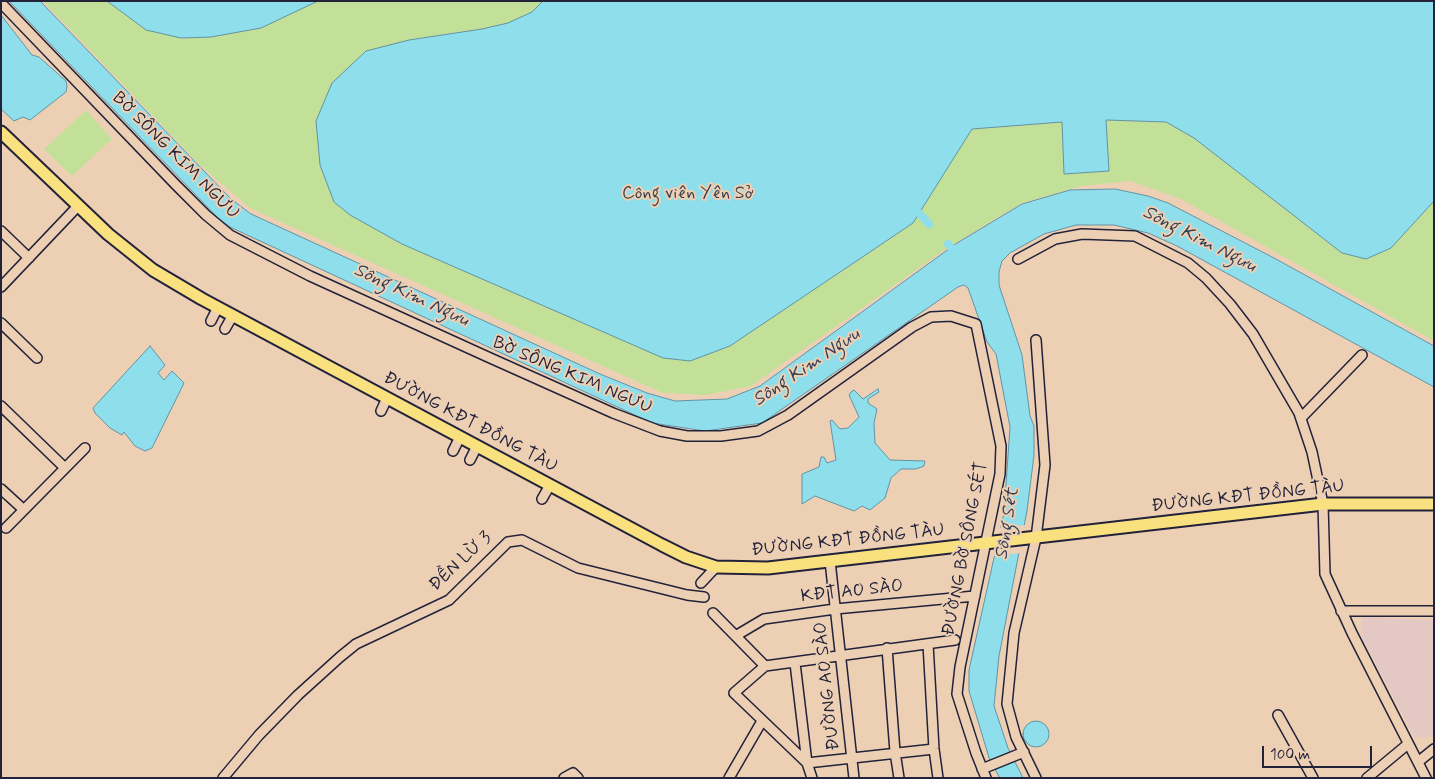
<!DOCTYPE html>
<meta charset="utf-8">
<style>
body{margin:0}
#map{position:relative;width:1435px;height:779px;overflow:hidden;background:#edd0b4;font-family:Mynerve,sans-serif}
canvas{display:block}
.frame{position:absolute;inset:0;border:2px solid #22223b;pointer-events:none}
.scale{position:absolute;left:1262px;top:746px;width:110px;height:22px;box-sizing:border-box;border:2px solid #22223b;border-top:0;padding-left:6px;font-size:15px;line-height:18px;white-space:nowrap;color:#22223b;-webkit-text-stroke:4px #edd0b4;paint-order:stroke}
</style>
<div id="map">
<canvas width="1435" height="779"></canvas>
<div class="frame"></div>
<div class="scale">100 m</div>
</div>
<script>
const ctx = document.querySelector('canvas').getContext('2d');
ctx.lineJoin = 'round';
function paint(path, color) { ctx.fillStyle = color; ctx.fill(path, 'evenodd'); }
const poly = rows => new Path2D(rows.map(r => 'M' + r).join(''));
function trace(path, color, width, dash) { ctx.strokeStyle = color; ctx.lineWidth = width; ctx.lineCap = dash ? 'butt' : 'round'; ctx.setLineDash(dash || []); ctx.stroke(path); }
function drawText(font, color, halo, rows, align = 'center') {
  ctx.font = font + ' Mynerve,sans-serif'; ctx.lineWidth = 4; ctx.setLineDash([]); ctx.textBaseline = 'middle'; ctx.strokeStyle = halo; ctx.fillStyle = color; for (const [text, x, y, turn = 0] of rows) {
    ctx.save(); ctx.translate(x, y); ctx.rotate((+turn || 0) * Math.PI / 180); ctx.textAlign = isNaN(turn) ? turn : align; if (halo) ctx.strokeText(text, 0, 0); ctx.fillText(text, 0, 0); ctx.restore();
  }
}
const built = poly([
 [1362,617,1434,620,1434,734,1431,737,1415,738,1361,636]
]);
const green = poly([
 [43,1,1434,1,1434,341,1181,199,1130,181,1081,186,1022,203,950,246,751,386,706,395,663,393,250,208,200,165],
 [86,110,112,139,72,176,44,149]
]);
const water = poly([
 [9,1,40,1,231,199,251,214,600,374,647,393,675,401,727,399,760,386,957,243,1022,204,1070,190,1115,189,1148,196,1168,203,1274,258,1434,346,1434,387,1177,246,1148,233,1114,225,1076,225,1044,234,1010,253,1002,261,999,272,999,285,1022,355,1030,416,1034,426,1034,455,1027,511,999,656,994,706,1008,748,1023,778,1000,778,990,761,969,691,969,670,1004,513,1010,427,996,354,987,342,968,288,964,285,958,287,762,423,705,431,652,423,230,227,218,218,9,1],
 [107,1,318,1,261,28,211,37,181,38,146,30,107,1],
 [543,1,1434,1,1434,201,1391,248,1366,259,1342,253,1194,138,1166,122,1106,120,1109,171,1064,174,1062,122,972,129,913,223,730,346,690,361,663,358,402,244,350,215,334,202,320,165,316,121,332,83,366,51,409,40,482,29,508,23,532,12,543,1],
 [1,15,32,55,39,57,66,81,67,86,66,92,30,120,23,117,14,121,1,109,1,15],
 [150,346,165,365,158,373,164,380,172,371,184,383,152,448,145,451,135,446,124,432,122,435,110,428,95,413,93,408,150,346],
 [878,389,879,392,868,399,868,403,877,409,874,423,875,443,890,460,925,461,924,466,916,469,901,469,891,478,885,498,870,510,862,506,854,511,815,496,802,504,802,474,819,467,821,457,824,457,827,463,836,460,830,421,832,420,840,429,848,428,859,417,849,395,851,392,854,390,863,399,878,389],
 '1023 734a13 13 0 1 1 26 0a13 13 0 1 1-26 0Z'
]);
const pier = poly([
 [1025,525,1021,553,991,556,997,528]
]);
const canal = poly([
 [919,213,929,224],
 [948,244,958,255]
]);
const minor = poly([
 [1,3,176,185,206,215,230,235,310,276,488,357,613,413,660,431,687,436,721,436,758,431,788,415,912,327,931,317,951,316,976,324,1001,446,1000,474,960,667,957,694,976,753,986,778],
 [1,231,29,258],
 [1018,259,1055,239,1082,234,1135,236,1188,263,1206,278,1230,304,1253,334,1299,413,1312,452,1323,504,1325,574,1352,633,1426,778],
 [1,287,78,206],
 [211,321,218,307],
 [1,323,37,358],
 [225,329,233,315],
 [1,406,65,468],
 [381,411,387,398],
 [1301,418,1362,355],
 [453,451,460,437],
 [470,460,477,446],
 [1,489,24,510],
 [542,499,550,485],
 [6,528,85,448],
 [830,561,854,778],
 [701,583,716,567],
 [1341,611,1434,611],
 [713,613,765,666],
 [737,635,764,619,835,609,975,596],
 [928,644,934,749,938,778],
 [887,648,895,752,899,778],
 [795,663,807,763,812,778],
 [1278,715,1313,778],
 [1418,762,1434,749],
 [807,763,734,693,765,666,955,640],
 [807,763,934,749],
 [982,769,1024,752],
 [223,778,259,735,298,695,340,657,356,644,449,600,508,542,522,540,578,568,687,595,704,597],
 [564,778,573,773,578,778],
 [729,778,762,721],
 [1036,778,1016,737,1007,704,1014,633,1036,538,1045,465,1036,340],
 [1367,778,1408,744]
]);
const major = poly([
 [1,132,108,234,153,270,202,299,662,545,686,557,716,567,768,568,1323,504,1434,504]
]);
const streetNames = [
 ["BỜ SÔNG KIM NGƯU",175,156,45],
 ["BỜ SÔNG KIM NGƯU",572,376,23],
 ["ĐƯỜNG KĐT ĐỒNG TÀU",470,423,28],
 ["ĐƯỜNG KĐT ĐỒNG TÀU",1248,497,-6],
 ["ĐƯỜNG KĐT ĐỒNG TÀU",848,541,-6],
 ["ĐƯỜNG BỜ SÔNG SÉT",966,549,-79],
 ["ĐỀN LỪ 3",461,562,-43],
 ["KĐT AO SÀO",852,592,-6],
 ["ĐƯỜNG AO SÀO",828,686,-96]
];
const parkNames = [
 ["Công viên Yên Sở",688,194]
];
const waterNames = [
 ["Sông Kim Ngưu",1199,240,27],
 ["Sông Kim Ngưu",411,296,25],
 ["Sông Kim Ngưu",807,368,-34],
 ["Sông Sét",1008,524,-81]
];
paint(built, '#e4c8c3');
paint(green, '#c3e098');
paint(water, '#8edeeb');
trace(water, '#6393a5', 1);
paint(pier, '#edd0b4');
trace(canal, '#8edeeb', 8);
trace(minor, '#22223b', 12);
trace(major, '#22223b', 15);
trace(minor, '#edd0b4', 9);
trace(major, '#fae180', 11);
drawText('18px', '#22223b', '#edd0b4', streetNames);
drawText('18px', '#3a3e49', '#edd0b4', parkNames);
drawText('italic 19px', '#323e55', '#edd0b4', waterNames);
</script>
